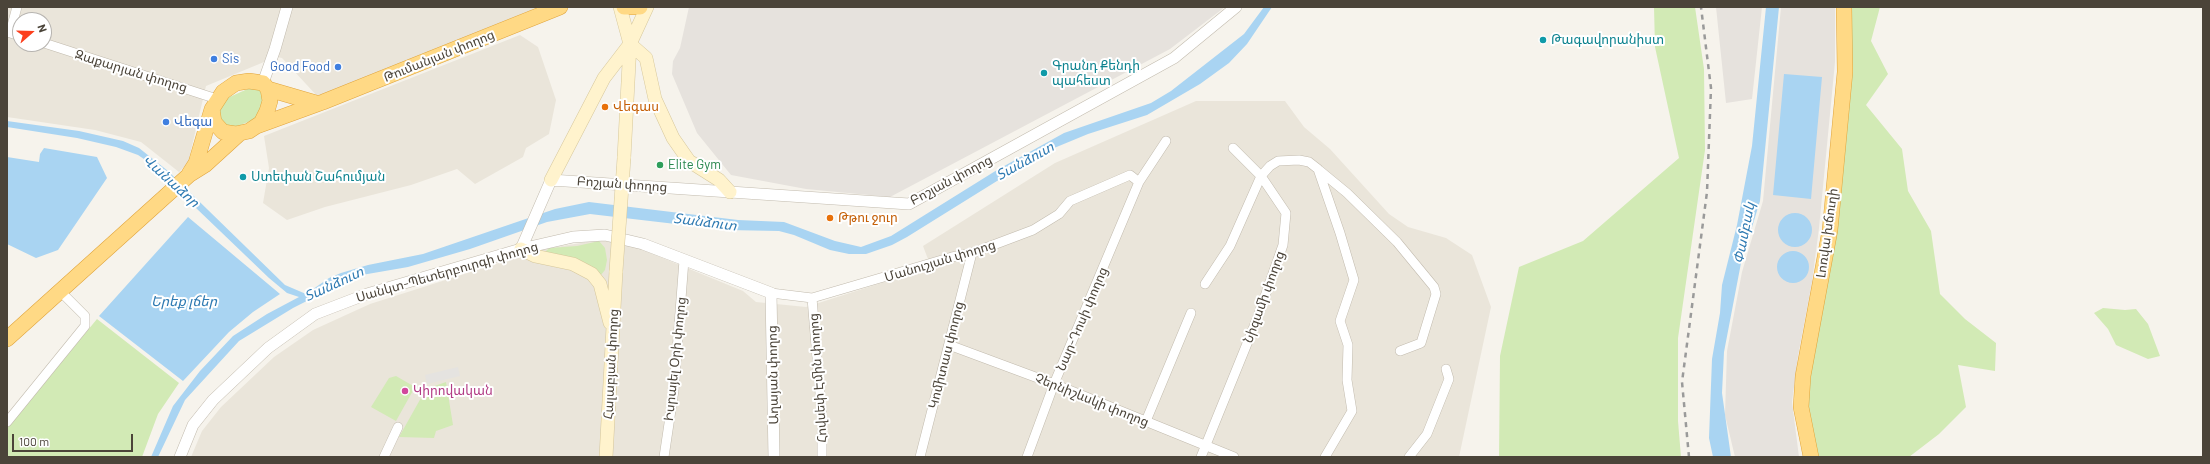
<!DOCTYPE html>
<meta charset="utf-8">
<style>
body{margin:0}
#map{position:relative;width:2210px;height:464px;overflow:hidden;background:#f6f3ec;font-family:Barlow,sans-serif}
canvas{display:block}
.frame{position:absolute;inset:0;border:8px solid #4b4439;pointer-events:none}
.north{position:absolute;left:12px;top:12px;width:40px;height:40px;box-sizing:border-box;background:#fff;border:1px solid #b7b4b0;border-radius:50%;rotate:70deg;font-size:11px;font-weight:700;line-height:16px;text-align:center;color:#4b4439}
.north::after{content:'';display:block;margin:auto;width:14px;height:18px;background:#fc3f1d;clip-path:polygon(50% 0,100% 100%,50% 72%,0 100%)}
.scale{position:absolute;left:12px;top:434px;width:121px;height:18px;box-sizing:border-box;border:2px solid #4b4439;border-top:0;padding-left:5px;font-size:12px;line-height:14px;white-space:nowrap;color:#4b4439;-webkit-text-stroke:3px #fff;paint-order:stroke}
</style>
<div id="map">
<canvas width="2210" height="464"></canvas>
<div class="frame"></div>
<div class="north">N</div>
<div class="scale">100 m</div>
</div>
<script>
const ctx = document.querySelector('canvas').getContext('2d');
ctx.lineJoin = 'round';
function paint(path, color) { ctx.fillStyle = color; ctx.fill(path, 'evenodd'); }
const poly = rows => new Path2D(rows.map(r => 'M' + r).join(''));
function trace(path, color, width, dash) { ctx.strokeStyle = color; ctx.lineWidth = width; ctx.lineCap = dash ? 'butt' : 'round'; ctx.setLineDash(dash || []); ctx.stroke(path); }
function drawText(font, color, halo, rows, align = 'center') {
  ctx.font = font + ' Barlow,"Noto Sans Armenian",sans-serif'; ctx.lineWidth = 4; ctx.setLineDash([]); ctx.textBaseline = 'middle'; ctx.strokeStyle = halo; ctx.fillStyle = color; for (const [text, x, y, turn = 0] of rows) {
    ctx.save(); ctx.translate(x, y); ctx.rotate((+turn || 0) * Math.PI / 180); ctx.textAlign = isNaN(turn) ? turn : align; if (halo) ctx.strokeText(text, 0, 0); ctx.fillText(text, 0, 0); ctx.restore();
  }
}
const residential = poly([
 [7,7,539,7,318,97,282,58,268,55,264,62,206,86,188,163,179,172,141,142,95,130,7,117],
 [20,20,44,20,44,44,20,44],
 [520,35,538,47,556,100,549,134,526,148,523,157,475,184,457,169,411,185,325,207,287,220,263,203,269,168,264,136],
 [1196,101,1285,101,1304,127,1330,149,1389,214,1408,227,1446,238,1472,255,1491,307,1459,457,191,457,202,431,221,407,274,357,313,330,370,304,543,249,600,240,631,245,743,291,756,302,806,307,931,267,923,246,1055,163]
]);
const industrial = poly([
 [689,7,1225,7,1170,49,890,197,806,189,731,175,697,133,672,74,673,61,680,48],
 [1716,7,1762,7,1752,99,1726,103],
 [1781,7,1835,7,1835,62,1819,228,1812,282,1798,356,1792,402,1799,457,1735,457,1725,415,1727,351,1742,272,1763,201]
]);
const green = poly([
 [1654,7,1695,7,1704,69,1705,150,1678,338,1678,421,1681,457,1499,457,1500,356,1519,267,1583,241,1679,158,1655,47],
 [1848,7,1880,7,1871,41,1888,74,1866,105,1902,149,1908,191,1931,231,1940,294,1965,319,1996,343,1995,371,1958,365,1966,407,1939,434,1909,457,1816,457,1807,408,1809,379,1838,221],
 [252,87,262,90,266,100,257,118,236,127,219,124,219,108,225,99],
 [599,241,605,248,607,260,605,270,600,276,544,253,549,248,577,246],
 [2103,308,2125,310,2136,309,2148,324,2160,356,2148,359,2116,345,2108,329,2094,313],
 [97,319,179,383,158,414,142,457,7,457,7,428],
 [396,376,415,387,396,421,371,407,389,378],
 [446,382,453,425,436,431,434,438,399,437,426,389]
]);
const parking = poly([
 [458,367,460,376,427,384,425,375]
]);
const water = poly([
 [1264,7,1272,7,1247,44,1229,63,1200,84,1147,115,1088,134,1042,153,907,237,892,245,866,254,849,254,830,250,794,235,779,231,727,230,590,214,547,222,470,249,408,267,356,276,293,308,239,341,185,400,158,457,151,457,173,406,200,371,233,336,267,314,299,297,287,293,269,278,147,161,138,155,116,147,77,138,7,127,7,121,79,131,123,141,139,148,168,171,285,285,306,294,329,278,341,273,368,265,423,254,555,209,589,202,738,220,784,222,835,241,861,247,891,236,997,170,1064,133,1151,103,1171,91,1244,34],
 [1766,7,1779,7,1760,201,1741,263,1724,352,1722,393,1731,457,1713,457,1709,438,1712,359,1720,313,1722,285,1737,225,1752,146],
 [1784,74,1822,77,1811,199,1773,195],
 [44,148,97,157,107,178,58,250,36,258,7,244,7,157,39,162,40,154],
 '1778 230a17 17 0 1 1 34 0a17 17 0 1 1-34 0Z',
 [188,217,280,294,253,312,229,332,183,381,99,316],
 '1777 267a16 16 0 1 1 32 0a16 16 0 1 1-32 0Z'
]);
const minor = poly([
 [7,32,20,36],
 [10,33,17,7],
 [44,43,217,99],
 [1319,170,1347,193,1397,242,1434,287,1436,294,1421,343,1400,351],
 [1205,284,1230,246,1261,176,1270,166,1278,161,1299,160,1309,162,1318,169,1340,233,1354,280,1340,321,1348,345,1347,380,1352,411,1325,457],
 [771,293,812,298,952,257,972,253,1033,230,1059,214,1070,201,1130,175,1139,182],
 [812,298,822,417,822,457],
 [949,345,1054,384,1234,457],
 [1146,421,1191,313],
 [7,422,85,326,85,316,60,291],
 [384,457,398,427],
 [664,457,674,390,684,260],
 [920,457,972,253],
 [1027,457,1054,384,1139,182,1166,141],
 [1201,457,1257,319,1283,245,1286,213,1261,176,1233,148],
 [1409,457,1427,434,1449,379,1446,369]
]);
const tertiary = poly([
 [263,83,275,49,287,7],
 [521,249,551,180,909,204,1174,58,1236,7],
 [180,457,193,425,213,400,268,348,315,314,367,294,521,249,573,237,605,235,643,244,771,293,774,457]
]);
const secondary = poly([
 [620,7,630,44,624,158],
 [630,44,646,58,655,99,673,138,689,161,719,180,730,192],
 [551,180,604,78,630,44,647,7],
 [521,249,535,256,573,264,592,274,600,284,610,323],
 [606,457,616,271]
]);
const trunk = poly([
 [624,7,640,7],
 [268,89,316,103],
 [257,126,323,102,560,7],
 [189,174,196,163,212,109,223,92,236,83,249,81,263,83,268,89,270,101,267,111,261,123,249,131,236,134,223,132,214,122,212,109],
 [7,339,189,175,205,165,239,134],
 [1811,457,1801,407,1803,376,1830,230,1845,72,1844,7]
]);
const rail = poly([
 [1689,457,1682,382,1707,192,1711,88,1701,7]
]);
const secondaryBridge = poly([
 [616,271,624,158]
]);
const markers = [
 [1543,40,4,"#0f9aa8"],
 [214,59,4,"#3f7fe0"],
 [338,67,4,"#3f7fe0"],
 [1044,73,4,"#0f9aa8"],
 [605,107,4,"#e8710a"],
 [166,122,4,"#3f7fe0"],
 [660,165,4,"#2e9e5b"],
 [243,177,4,"#0f9aa8"],
 [830,218,4,"#e8710a"],
 [405,391,4,"#d1479c"]
];
const cultureNames = [
 ["Թագավորանիստ",1551,40],
 ["Գրանդ Քենդի",1052,66],
 ["պահեստ",1052,81],
 ["Ստեփան Շահումյան",251,177]
];
const streetNames = [
 ["Թումանյան փողոց",439,56,-22],
 ["Զաքարյան փողոց",131,71,17],
 ["Բոշյան փողոց",951,180,-28],
 ["Բոշյան փողոց",622,184,4],
 ["Լոռվա խճուղի",1827,233,-82],
 ["Մանուշյան փողոց",940,261,-17],
 ["Սանկտ-Պետերբուրգի փողոց",447,272,-16],
 ["Նիզամի փողոց",1264,297,-70],
 ["Նար-Դոսի փողոց",1082,319,-67],
 ["Կոմիտաս փողոց",946,355,-76],
 ["Իսրայել Օրի փողոց",675,359,-84],
 ["Հալաբյան փողոց",611,364,-87],
 ["Աղայան փողոց",773,375,-91],
 ["Հովսեփ Էմին փողոց",818,378,-94],
 ["Չերնիշևսկի փողոց",1092,400,22]
];
const shopNames = [
 ["Sis",222,59],
 ["Good Food",330,67,"right"],
 ["Վեգա",174,122]
];
const foodNames = [
 ["Վեգաս",613,107],
 ["Թթու ջուր",838,218]
];
const leisureNames = [
 ["Elite Gym",668,165]
];
const hotelNames = [
 ["Կիրովական",413,391]
];
const waterNames = [
 ["Տանձուտ",1025,161,-29],
 ["Վանաձոր",171,181,42],
 ["Տանձուտ",705,222,7],
 ["Փամբակ",1744,233,-79],
 ["Տանձուտ",334,284,-25],
 ["Երեք լճեր",184,301]
];
paint(residential, '#eae5da');
paint(industrial, '#e6e2dd');
paint(green, '#d2eab5');
paint(parking, '#e5e3e0');
paint(water, '#a9d4f2');
trace(minor, '#c2bbae', 10);
trace(tertiary, '#c2bbae', 12);
trace(secondary, '#d6c79b', 14);
trace(trunk, '#e0a43c', 16);
trace(minor, '#fff', 9);
trace(tertiary, '#fff', 11);
trace(secondary, '#fff3cd', 13);
trace(trunk, '#ffd985', 15);
trace(rail, '#9a9a9a', 2.5, [5, 5]);
trace(secondaryBridge, '#d6c79b', 14, []);
trace(secondaryBridge, '#fff3cd', 13);
for (const [x, y, r, color] of markers) { const dot = new Path2D(); dot.arc(x, y, r, 0, 2 * Math.PI); ctx.fillStyle = color; ctx.fill(dot); trace(dot, '#fff', 1.5); }
drawText('13px', '#0d838f', '#fff', cultureNames, 'left');
drawText('13px', '#4b4439', '#fff', streetNames);
drawText('13px', '#366cbe', '#fff', shopNames, 'left');
drawText('13px', '#c56008', '#fff', foodNames, 'left');
drawText('13px', '#27864d', '#fff', leisureNames, 'left');
drawText('13px', '#b23c85', '#fff', hotelNames, 'left');
drawText('italic 14px', '#2e7ab2', '#fff', waterNames);
</script>
